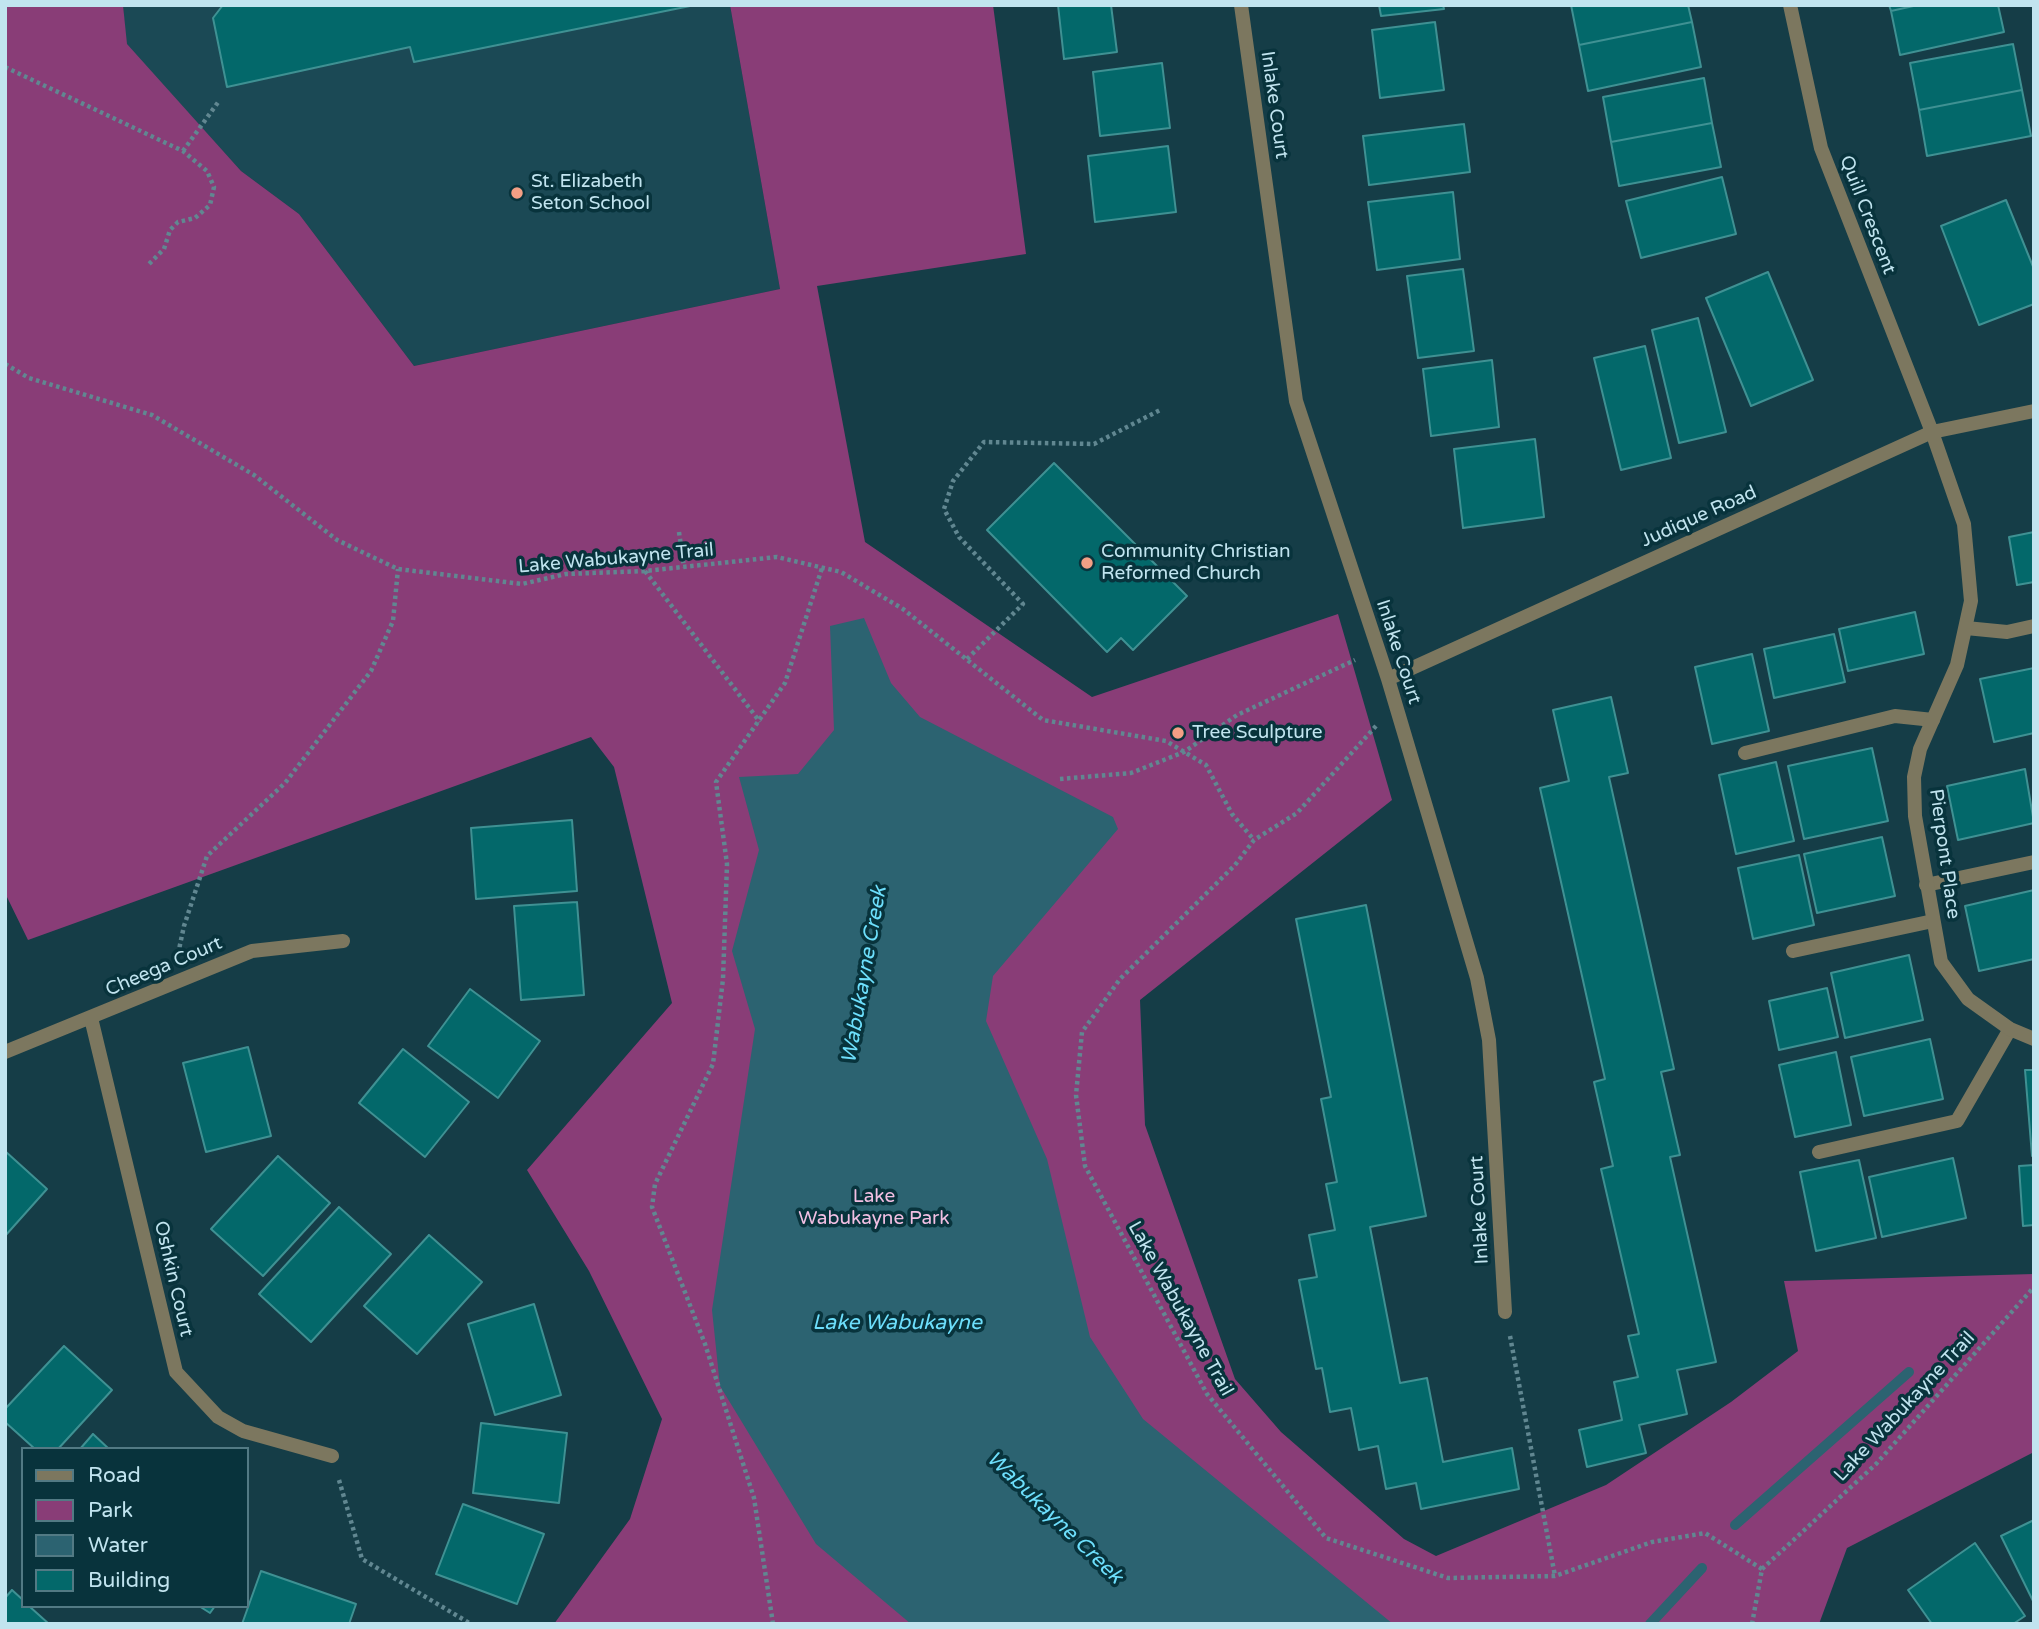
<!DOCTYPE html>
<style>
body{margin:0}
#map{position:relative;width:2039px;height:1629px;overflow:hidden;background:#153d47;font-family:"Varela Round",sans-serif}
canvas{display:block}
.frame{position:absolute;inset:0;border:7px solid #c1e4ef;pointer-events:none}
.legend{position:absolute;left:21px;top:1447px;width:228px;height:161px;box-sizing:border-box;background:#08333c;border:2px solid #527a84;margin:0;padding:9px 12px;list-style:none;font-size:21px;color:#c1e4ef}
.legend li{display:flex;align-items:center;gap:14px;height:35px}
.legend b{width:35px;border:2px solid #527a84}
</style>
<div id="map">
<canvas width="2039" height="1629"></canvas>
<div class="frame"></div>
<ul class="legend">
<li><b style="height:9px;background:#7c775f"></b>Road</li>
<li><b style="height:19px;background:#893d77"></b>Park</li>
<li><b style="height:19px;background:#2c6371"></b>Water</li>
<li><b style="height:19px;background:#03686a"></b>Building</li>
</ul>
</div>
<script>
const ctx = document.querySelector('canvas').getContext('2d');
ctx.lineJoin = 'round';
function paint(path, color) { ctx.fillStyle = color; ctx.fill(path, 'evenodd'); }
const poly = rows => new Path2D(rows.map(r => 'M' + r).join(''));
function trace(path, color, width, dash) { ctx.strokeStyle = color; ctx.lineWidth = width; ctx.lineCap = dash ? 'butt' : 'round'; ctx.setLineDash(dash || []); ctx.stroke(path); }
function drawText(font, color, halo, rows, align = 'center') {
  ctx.font = font + ' "Varela Round",sans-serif'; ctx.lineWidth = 7; ctx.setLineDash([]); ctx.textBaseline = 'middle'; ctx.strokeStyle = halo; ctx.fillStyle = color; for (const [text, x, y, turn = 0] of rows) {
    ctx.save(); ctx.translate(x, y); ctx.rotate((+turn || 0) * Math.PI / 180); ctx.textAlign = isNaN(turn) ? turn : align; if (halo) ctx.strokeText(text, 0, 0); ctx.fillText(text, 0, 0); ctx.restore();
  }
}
const built = poly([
 [123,5,730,5,780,289,414,366,299,214,241,171,126,44]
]);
const green = poly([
 [5,5,123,5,127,44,241,171,299,214,414,366,780,289,730,5,993,5,1026,254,817,286,865,542,1092,697,1338,614,1392,800,1140,1000,1145,1125,1235,1379,1281,1432,1404,1539,1436,1556,1606,1485,1731,1402,1798,1351,1784,1281,2034,1274,2034,1452,1847,1548,1819,1624,554,1624,630,1519,662,1419,589,1271,527,1170,672,1003,614,767,591,737,28,940,5,893]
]);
const water = poly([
 [864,618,891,683,920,717,1113,817,1118,829,993,976,986,1021,1047,1159,1090,1337,1143,1419,1393,1624,911,1624,816,1544,720,1386,712,1310,755,1029,732,951,759,850,739,777,798,774,834,730,830,626]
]);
const stream = poly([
 [1735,1525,1909,1372],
 [1650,1624,1702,1568]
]);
const building = poly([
 [223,5,695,5,414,62,410,47,227,87,213,18,223,5],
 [1058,5,1111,5,1117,52,1064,59,1058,5],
 [1379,5,1443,5,1444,9,1381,16,1379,5],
 [1571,5,1688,5,1692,22,1579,45,1571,5],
 [1889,5,1918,5,1891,11,1889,5],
 [1918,5,1998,5,2004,32,1900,55,1891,11,1918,5],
 [1435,22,1444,90,1380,98,1372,30,1435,22],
 [1692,22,1701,67,1588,91,1579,45,1692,22],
 [2013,44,2022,90,1919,110,1910,63,2013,44],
 [1162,63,1170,128,1100,136,1093,72,1162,63],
 [1704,78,1712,123,1611,142,1603,97,1704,78],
 [2022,90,2031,136,1927,156,1919,110,2022,90],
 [1712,123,1721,167,1619,186,1611,142,1712,123],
 [1464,124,1470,172,1369,185,1363,136,1464,124],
 [1168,146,1176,212,1095,222,1088,156,1168,146],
 [1722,177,1736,234,1641,258,1626,201,1722,177],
 [1453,192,1460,259,1377,270,1368,202,1453,192],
 [2006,200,2034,269,2034,304,1979,325,1941,226,2006,200],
 [1463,269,1474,351,1418,358,1407,276,1463,269],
 [1768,272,1813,380,1751,406,1706,298,1768,272],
 [1698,318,1726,432,1679,443,1652,330,1698,318],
 [1645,346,1671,458,1621,470,1594,358,1645,346],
 [1492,360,1499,427,1431,436,1423,369,1492,360],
 [1535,439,1544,517,1463,528,1454,449,1535,439],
 [1054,463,1187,596,1133,650,1121,638,1107,652,987,530,1054,463],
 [2034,532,2034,582,2017,585,2009,537,2034,532],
 [1915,612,1924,654,1848,671,1839,629,1915,612],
 [1834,634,1845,682,1774,698,1764,649,1834,634],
 [1752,654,1769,731,1712,744,1695,667,1752,654],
 [2034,668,2034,733,1994,742,1980,679,2034,668],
 [1611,697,1628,773,1609,777,1674,1069,1661,1072,1680,1155,1670,1157,1716,1362,1677,1370,1687,1414,1639,1425,1646,1453,1587,1467,1579,1430,1622,1420,1614,1382,1638,1377,1628,1336,1639,1334,1601,1169,1613,1166,1594,1082,1605,1079,1540,788,1569,781,1553,710,1611,697],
 [1872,748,1888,821,1804,839,1788,766,1872,748],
 [1776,762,1794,841,1736,854,1719,775,1776,762],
 [2025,769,2034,823,1958,840,1947,786,2025,769],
 [572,820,577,891,476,899,471,828,572,820],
 [1882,837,1895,896,1817,913,1804,854,1882,837],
 [1799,855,1814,925,1753,939,1738,868,1799,855],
 [2034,890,2034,959,1979,971,1965,906,2034,890],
 [577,902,584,995,521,1000,514,906,577,902],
 [1366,905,1426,1216,1370,1227,1400,1383,1427,1378,1443,1462,1512,1448,1519,1489,1421,1509,1416,1483,1386,1489,1378,1446,1359,1450,1351,1408,1330,1412,1322,1368,1316,1369,1299,1280,1317,1277,1309,1235,1335,1230,1326,1184,1337,1182,1321,1099,1331,1097,1296,919,1366,905],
 [1909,955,1923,1020,1845,1038,1831,973,1909,955],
 [1827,988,1838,1037,1779,1050,1769,1001,1827,988],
 [470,989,540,1041,498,1098,428,1046,470,989],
 [1930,1039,1943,1099,1864,1116,1851,1057,1930,1039],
 [248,1047,271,1136,206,1152,183,1063,248,1047],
 [403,1049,469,1102,425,1157,359,1103,403,1049],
 [1836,1052,1851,1125,1795,1137,1779,1065,1836,1052],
 [2025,1070,2034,1070,2034,1156,2032,1156,2025,1070],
 [5,1151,47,1189,5,1236,5,1151],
 [278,1156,330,1203,263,1276,211,1229,278,1156],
 [1953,1158,1966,1218,1882,1237,1869,1177,1953,1158],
 [1859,1160,1876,1238,1816,1251,1800,1172,1859,1160],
 [2034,1165,2034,1225,2023,1226,2019,1166,2034,1165],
 [339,1207,391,1254,311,1342,259,1294,339,1207],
 [429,1235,482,1282,417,1354,364,1306,429,1235],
 [534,1304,561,1395,495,1415,468,1324,534,1304],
 [64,1346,112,1390,58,1449,35,1449,5,1422,5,1409,64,1346],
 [481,1423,567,1433,559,1503,473,1493,481,1423],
 [93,1434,109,1449,80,1449,93,1434],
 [463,1504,544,1534,517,1604,436,1574,463,1504],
 [2034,1520,2034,1603,2001,1536,2034,1520],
 [1975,1543,2025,1616,2013,1624,1932,1624,1908,1590,1975,1543],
 [261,1571,356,1604,349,1624,242,1624,261,1571],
 [12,1590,23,1600,23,1606,29,1606,49,1624,5,1624,5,1598,12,1590],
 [199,1606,215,1606,210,1613,199,1606]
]);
const path = poly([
 [5,67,183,151,207,171,214,187,210,205,195,218,178,222,170,230,164,249,149,264],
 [183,151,219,101],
 [5,364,29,378,152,415,254,475,337,540,398,569,522,584,566,574,645,571,777,557,841,572,903,609,1043,720,1166,741,1206,765,1232,814,1254,840],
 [679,532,684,567],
 [645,571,760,722],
 [967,659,1023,604,959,537,944,509,953,481,984,442,1094,444,1162,409],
 [1376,726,1297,813,1254,840,1235,865,1120,979,1082,1032,1076,1095,1085,1166,1207,1394,1326,1538,1448,1578,1555,1576,1652,1542,1705,1533,1762,1569,1752,1624],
 [1060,779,1131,773,1184,752,1237,715,1355,660],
 [178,954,184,926,207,856,285,783,371,671,393,621,398,569],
 [1510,1336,1555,1576],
 [339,1480,362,1559,471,1624],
 [1762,1569,1876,1464,2034,1287],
 [773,1624,754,1498,705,1344,652,1207,655,1184,713,1064,723,979,727,864,716,782,785,683,822,568]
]);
const service = poly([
 [1966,628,2007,632,2034,626],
 [1745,753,1895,716,1933,720],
 [1926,885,2034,862],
 [1793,951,1933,921],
 [1819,1152,1957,1121,2010,1029]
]);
const minor = poly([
 [1241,5,1296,401,1388,679,1477,978,1489,1040,1505,1312],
 [1790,5,1821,148,1932,432,1964,524,1971,601,1957,665,1920,749,1914,777,1915,816,1941,962,1968,999,2010,1029,2034,1039],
 [1388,679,1932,432,2034,411],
 [91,1018,176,1372,218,1417,243,1431,332,1456],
 [5,1052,252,951,343,941]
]);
const markers = [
 [517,193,7,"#f39f85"],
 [1087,563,7,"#f39f85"],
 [1178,733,7,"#f39f85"]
];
const streetNames = [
 ["Inlake Court",1274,105,82],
 ["Quill Crescent",1867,215,69],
 ["Judique Road",1699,517,-24],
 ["Lake Wabukayne Trail",616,559,-5],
 ["Inlake Court",1398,652,72],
 ["Pierpont Place",1944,854,82],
 ["Cheega Court",164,967,-23],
 ["Inlake Court",1480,1210,-93],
 ["Oshkin Court",173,1279,77],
 ["Lake Wabukayne Trail",1180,1309,61],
 ["Lake Wabukayne Trail",1905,1407,-47]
];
const poiNames = [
 ["St. Elizabeth",531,182],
 ["Seton School",531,204],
 ["Community Christian",1101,552],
 ["Reformed Church",1101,574],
 ["Tree Sculpture",1192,733]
];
const parkNames = [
 ["Lake",874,1197],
 ["Wabukayne Park",874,1219]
];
const waterNames = [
 ["Wabukayne Creek",865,975,-80],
 ["Lake Wabukayne",897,1323],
 ["Wabukayne Creek",1054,1518,44]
];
paint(built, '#1b4955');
paint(green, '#893d77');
paint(water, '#2c6371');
trace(stream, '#2c6371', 10);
paint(building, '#03686a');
trace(building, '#3f9193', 2);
trace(path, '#618791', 4.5, [3.5, 3.5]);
trace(service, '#7c775f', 14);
trace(minor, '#7c775f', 14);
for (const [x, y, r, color] of markers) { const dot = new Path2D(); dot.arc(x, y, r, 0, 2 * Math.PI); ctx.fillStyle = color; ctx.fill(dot); trace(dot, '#08333c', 2.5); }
drawText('19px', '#c1e4ef', '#08333c', streetNames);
drawText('19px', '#c1e4ef', '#08333c', poiNames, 'left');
drawText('19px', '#f2bfe3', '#08333c', parkNames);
drawText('italic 21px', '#6ddffc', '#08333c', waterNames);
</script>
